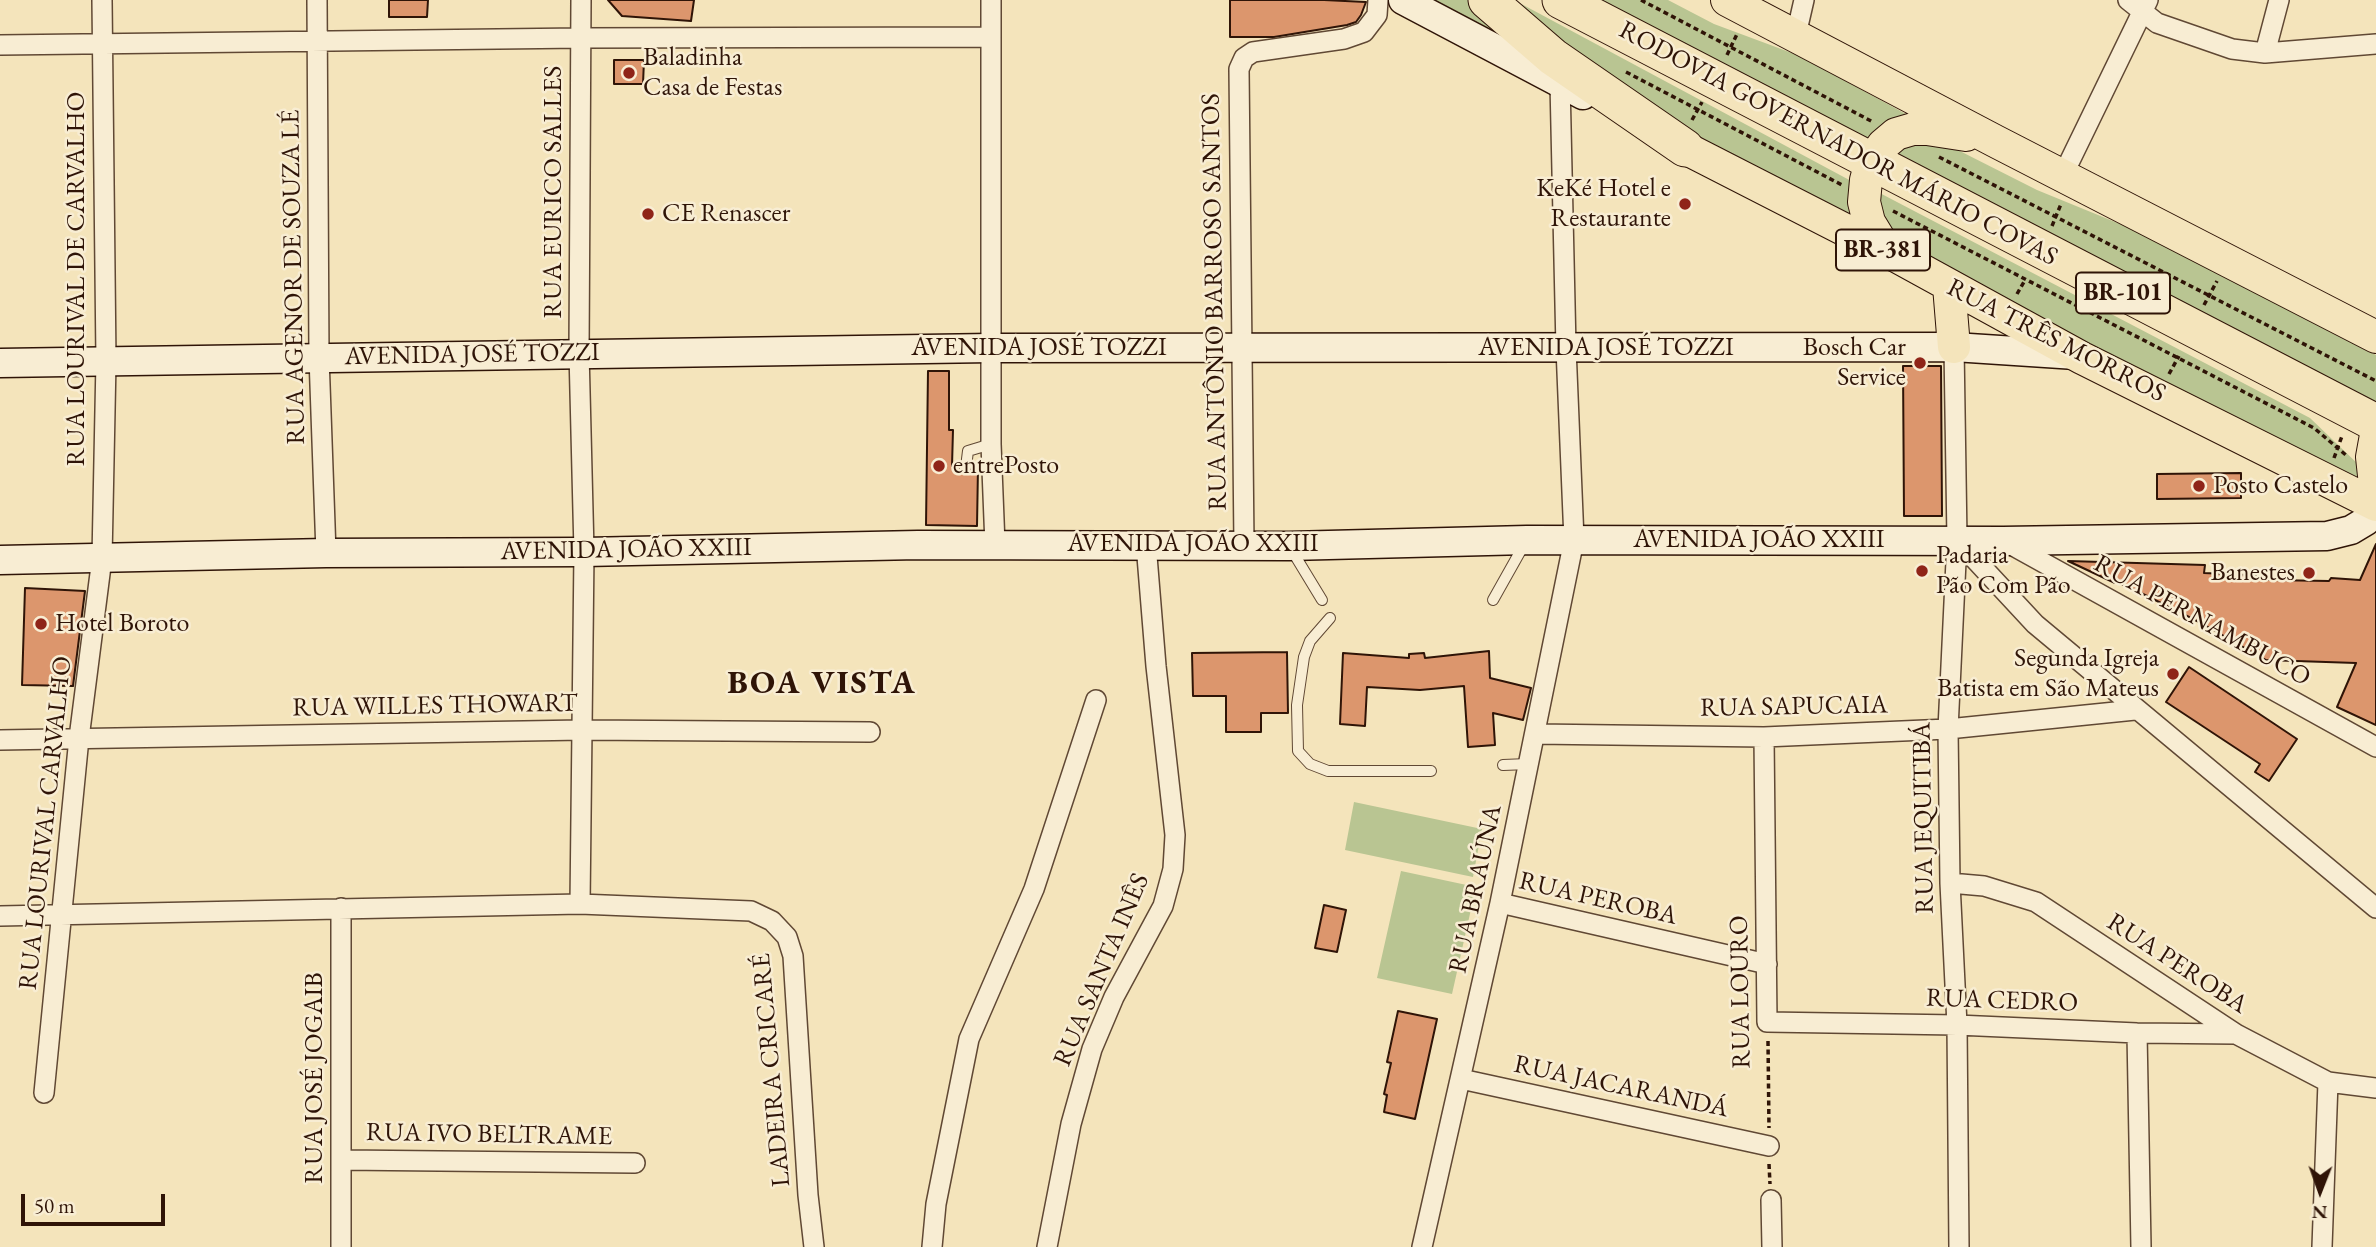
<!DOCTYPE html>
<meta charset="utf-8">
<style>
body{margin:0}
#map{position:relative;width:2376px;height:1247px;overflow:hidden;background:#f4e4bb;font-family:"EB Garamond",serif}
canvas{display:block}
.north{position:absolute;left:2285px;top:1156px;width:70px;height:70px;-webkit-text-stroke:5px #f8edd3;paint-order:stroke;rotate:181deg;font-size:19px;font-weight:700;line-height:28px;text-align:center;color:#2f1407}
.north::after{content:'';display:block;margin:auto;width:24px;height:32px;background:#2f1407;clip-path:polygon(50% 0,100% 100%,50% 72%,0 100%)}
.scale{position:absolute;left:21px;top:1194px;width:144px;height:32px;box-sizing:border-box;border:4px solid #2f1407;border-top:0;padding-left:9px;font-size:21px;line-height:24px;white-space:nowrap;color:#2f1407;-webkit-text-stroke:5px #f8edd3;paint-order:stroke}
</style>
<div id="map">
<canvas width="2376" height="1247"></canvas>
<div class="north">N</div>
<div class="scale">50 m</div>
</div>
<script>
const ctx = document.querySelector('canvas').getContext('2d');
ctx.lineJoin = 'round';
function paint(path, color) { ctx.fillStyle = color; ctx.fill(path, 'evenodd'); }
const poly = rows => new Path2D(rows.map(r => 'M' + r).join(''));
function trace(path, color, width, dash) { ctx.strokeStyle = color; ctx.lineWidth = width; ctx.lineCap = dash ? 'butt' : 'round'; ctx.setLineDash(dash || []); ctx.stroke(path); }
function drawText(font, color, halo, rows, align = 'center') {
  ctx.font = font + ' "EB Garamond",serif'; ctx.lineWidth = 5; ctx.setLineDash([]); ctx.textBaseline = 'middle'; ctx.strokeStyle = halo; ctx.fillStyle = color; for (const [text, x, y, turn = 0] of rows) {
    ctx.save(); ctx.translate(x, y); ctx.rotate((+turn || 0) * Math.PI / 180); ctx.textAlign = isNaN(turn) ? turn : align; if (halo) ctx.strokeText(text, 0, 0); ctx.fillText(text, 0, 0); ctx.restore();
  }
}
const green = poly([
 [1415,0,1473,0,1566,79],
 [1514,0,1853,182,1850,202,1851,216,1634,104],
 [1595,0,1668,0,1714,24,1800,56,1915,119,1872,144],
 [1912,141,1944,143,2037,190,2142,233,2376,355,2376,404,1892,154],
 [1874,190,2310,418,2360,466,2356,488,1889,242],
 [1354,802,1482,829,1473,877,1345,850],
 [1401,871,1476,887,1452,994,1377,978]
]);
const building = poly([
 [389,0,428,0,427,17,389,17,389,0],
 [608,0,694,0,691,21,622,16,608,0],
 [1230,0,1324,0,1366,2,1361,15,1356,22,1347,25,1274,37,1230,37,1230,0],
 [614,60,644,60,643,84,614,84,614,60],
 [1903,366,1941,366,1942,516,1904,516,1903,366],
 [928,371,949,371,949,430,953,430,952,466,959,466,961,472,966,474,971,472,974,467,978,467,977,526,926,525,928,371],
 [2241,473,2241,498,2157,499,2157,474,2241,473],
 [2376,544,2376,725,2337,707,2356,663,2266,660,2203,624,2141,593,2115,581,2115,583,2068,561,2205,565,2204,573,2269,576,2269,580,2329,581,2331,578,2360,580,2376,544],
 [25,588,85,591,73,686,22,685,25,588],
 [1489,651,1490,678,1531,688,1523,720,1493,713,1495,745,1468,747,1464,686,1420,690,1367,687,1365,726,1340,724,1343,653,1409,658,1409,654,1424,653,1425,658,1489,651],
 [1287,652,1288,713,1261,713,1261,732,1226,732,1226,696,1193,696,1192,653,1287,652],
 [2189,667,2297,739,2269,781,2255,772,2260,764,2166,702,2189,667],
 [1324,905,1346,910,1337,952,1315,948,1324,905],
 [1398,1011,1437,1019,1415,1119,1384,1112,1387,1095,1384,1094,1391,1063,1387,1062,1398,1011]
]);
const path = poly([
 [1641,0,1873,122],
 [1727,55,1737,34],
 [1626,72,1842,185],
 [1692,120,1702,102],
 [1939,157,2376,381],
 [1893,211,2314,428,2347,456],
 [2052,226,2061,204],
 [2017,294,2025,280],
 [2204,305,2217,281],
 [2169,374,2179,356],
 [2334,458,2342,436],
 [1768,1041,1769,1128],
 [1769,1164,1770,1184]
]);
const lane = poly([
 [966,467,968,451,991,444],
 [1291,549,1322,600],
 [1493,600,1525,543],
 [1330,618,1310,641,1304,657,1297,705,1298,751,1310,764,1328,771,1431,771],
 [1503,765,1528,764]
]);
const street = poly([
 [317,0,319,357,326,553],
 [991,0,991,444,995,545],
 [2128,0,2157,23,2232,49,2265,53,2376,44],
 [1796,35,1804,0],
 [0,45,581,38,991,37],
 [2265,53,2279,0],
 [2063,175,2148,0],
 [1954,347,1957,540,1948,729,1950,883,1957,1025,1959,1247],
 [1957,540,2035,624,2376,908],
 [2006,542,2376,747],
 [1244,545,1239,69,1244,58,1253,52,1344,39,1364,32,1377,15,1378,0],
 [1536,734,1764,737,1948,729,2135,710],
 [1764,737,1767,1022,1957,1025,2137,1033,2236,1034],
 [0,740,582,730,870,732],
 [1950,883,1984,886,2036,902,2236,1034,2328,1082,2376,1088],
 [1500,903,1767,964],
 [580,904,584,552,579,352,581,0],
 [341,908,341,1247],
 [0,916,580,904,751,911,772,921,787,937,793,956,808,1195,814,1247],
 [2137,1033,2141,1247],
 [1461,1079,1769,1146],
 [44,1093,79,738,102,558,106,361,102,0],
 [342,1160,635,1163],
 [1771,1200,1772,1247],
 [932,1247,936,1204,969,1039,1034,889,1096,700],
 [1047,1247,1071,1124,1092,1049,1114,997,1163,906,1173,869,1175,835,1156,666,1146,544],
 [1422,1247,1500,903,1574,540,1566,348,1560,83],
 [2322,1247,2328,1082]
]);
const secondary = poly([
 [1403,0,1583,95],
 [0,363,991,348,1954,347,2076,355],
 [0,560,326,553,584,552,918,545,1289,546,1527,540,2003,541,2327,536,2351,530,2366,521,2376,508]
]);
const primary = poly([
 [1727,0,1995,141,2376,337],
 [1685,148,1898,257,2082,358,2376,505],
 [1891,251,1880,240,1869,222,1864,202,1866,180,1871,162,1883,145,1896,134,1913,129,1927,129,1966,135],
 [1949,286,1954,347],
 [2376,435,2372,457,2376,494]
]);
const highway = poly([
 [1487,0,1553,57,1685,148],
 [1561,0,2376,423]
]);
const markers = [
 [629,73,7,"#8f2418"],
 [1685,204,7,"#8f2418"],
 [648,214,7,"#8f2418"],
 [1920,363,7,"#8f2418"],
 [939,466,7,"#8f2418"],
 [2199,486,7,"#8f2418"],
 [1922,571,7,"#8f2418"],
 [2309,573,7,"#8f2418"],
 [41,624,7,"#8f2418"],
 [2173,674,7,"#8f2418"]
];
const shields = [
 [1883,250,94],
 [2123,293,94]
];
const shieldNames = [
 ["BR-381",1883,250],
 ["BR-101",2123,293]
];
const poiNames = [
 ["Baladinha",643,58],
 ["Casa de Festas",643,88],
 ["KeKé Hotel e",1671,189,"right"],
 ["Restaurante",1671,219,"right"],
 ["CE Renascer",662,214],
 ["Bosch Car",1906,348,"right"],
 ["Service",1906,378,"right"],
 ["entrePosto",953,466],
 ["Posto Castelo",2213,486],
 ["Padaria",1936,556],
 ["Pão Com Pão",1936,586],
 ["Banestes",2295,573,"right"],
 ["Hotel Boroto",55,624],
 ["Segunda Igreja",2159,659,"right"],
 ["Batista em São Mateus",2159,689,"right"]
];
const streetNames = [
 ["RODOVIA GOVERNADOR MÁRIO COVAS",1838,144,28],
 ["RUA EURICO SALLES",554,192,-90],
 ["RUA AGENOR DE SOUZA LÉ",294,277,-91],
 ["RUA LOURIVAL DE CARVALHO",77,279,-90],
 ["RUA ANTÔNIO BARROSO SANTOS",1215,302,-91],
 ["RUA TRÊS MORROS",2056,341,27],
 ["AVENIDA JOSÉ TOZZI",1039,348],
 ["AVENIDA JOSÉ TOZZI",1606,348],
 ["AVENIDA JOSÉ TOZZI",472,355,-1],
 ["AVENIDA JOÃO XXIII",1759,540],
 ["AVENIDA JOÃO XXIII",1193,544],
 ["AVENIDA JOÃO XXIII",626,550,-1],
 ["RUA PERNAMBUCO",2202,621,29],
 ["RUA WILLES THOWART",435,706,-1],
 ["RUA SAPUCAIA",1794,707,-1],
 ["RUA JEQUITIBÁ",1924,818,-91],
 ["RUA LOURIVAL CARVALHO",46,823,-84],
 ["RUA BRAÚNA",1476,889,-78],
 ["RUA PEROBA",1598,899,13],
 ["RUA PEROBA",2177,964,33],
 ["RUA SANTA INÊS",1102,970,-67],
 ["RUA LOURO",1741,992,-91],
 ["RUA CEDRO",2002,1001,2],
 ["LADEIRA CRICARÉ",772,1070,-95],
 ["RUA JOSÉ JOGAIB",315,1078,-90],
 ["RUA JACARANDÁ",1621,1087,12],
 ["RUA IVO BELTRAME",489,1135,1]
];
const districtNames = [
 ["BOA VISTA",822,684]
];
paint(green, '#b9c592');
paint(building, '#dc966d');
trace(building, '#2f1407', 2);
trace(lane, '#604834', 12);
trace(street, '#604834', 22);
trace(secondary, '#2f1407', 31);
trace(primary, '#2f1407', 34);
trace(highway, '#2f1407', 39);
trace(path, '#2f1407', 3.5, [5, 3.5]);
trace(lane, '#f8edd3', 10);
trace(street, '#f8edd3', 19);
trace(secondary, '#f8edd3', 28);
trace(primary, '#f4e4bb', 32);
trace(highway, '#f4e4bb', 37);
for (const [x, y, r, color] of markers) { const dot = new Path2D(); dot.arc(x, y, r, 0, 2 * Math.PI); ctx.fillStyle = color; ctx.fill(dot); trace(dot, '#f8edd3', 2.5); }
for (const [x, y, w] of shields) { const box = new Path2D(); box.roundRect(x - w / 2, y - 20.5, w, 41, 5); ctx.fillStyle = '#f8edd3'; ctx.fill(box); trace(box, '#2f1407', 2); }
drawText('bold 24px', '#2f1407', null, shieldNames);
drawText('26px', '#2f1407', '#f8edd3', poiNames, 'left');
drawText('26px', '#2f1407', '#f8edd3', streetNames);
ctx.letterSpacing = '2px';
drawText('bold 33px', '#2f1407', '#f8edd3', districtNames);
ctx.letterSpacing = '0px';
</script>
